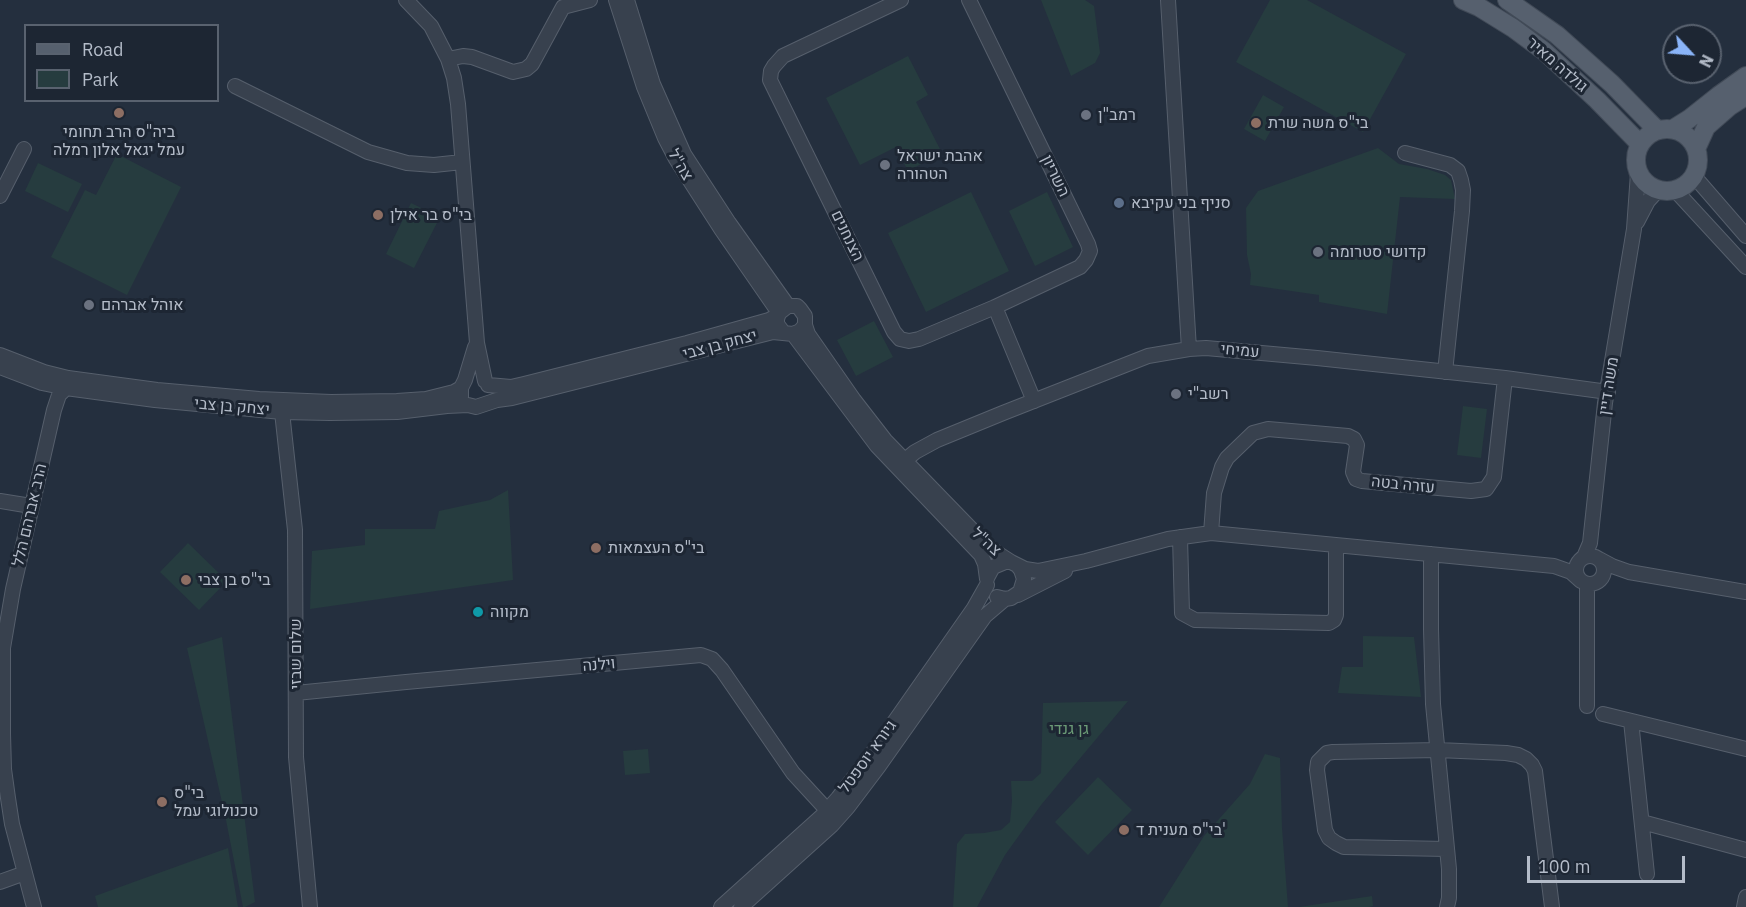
<!DOCTYPE html>
<meta charset="utf-8">
<style>
body{margin:0}
#map{position:relative;width:1746px;height:907px;overflow:hidden;background:#242f3e;font-family:"IBM Plex Sans",sans-serif}
canvas{display:block}
.legend{position:absolute;left:24px;top:24px;width:195px;height:78px;box-sizing:border-box;background:#1d2633;border:2px solid #59626f;margin:0;padding:8px 10px;list-style:none;font-size:18px;color:#b4bcc9}
.legend li{display:flex;align-items:center;gap:12px;height:30px}
.legend b{width:30px;border:2px solid #59626f}
.north{position:absolute;left:1662px;top:24px;width:60px;height:60px;box-sizing:border-box;background:#1d2633;border:2px solid #59626f;border-radius:50%;rotate:116deg;font-size:16px;font-weight:700;line-height:24px;text-align:center;color:#b4bcc9}
.north::after{content:'';display:block;margin:auto;width:21px;height:27px;background:#8ab4f8;clip-path:polygon(50% 0,100% 100%,50% 72%,0 100%)}
.scale{position:absolute;left:1527px;top:856px;width:158px;height:27px;box-sizing:border-box;border:3px solid #b4bcc9;border-top:0;padding-left:8px;font-size:18px;line-height:21px;white-space:nowrap;color:#b4bcc9;-webkit-text-stroke:4px #1d2633;paint-order:stroke}
</style>
<div id="map">
<canvas width="1746" height="907"></canvas>
<ul class="legend">
<li><b style="height:8px;background:#56606e"></b>Road</li>
<li><b style="height:16px;background:#263c3f"></b>Park</li>
</ul>
<div class="north">N</div>
<div class="scale">100 m</div>
</div>
<script>
const ctx = document.querySelector('canvas').getContext('2d');
ctx.lineJoin = 'round';
function paint(path, color) { ctx.fillStyle = color; ctx.fill(path, 'evenodd'); }
const poly = rows => new Path2D(rows.map(r => 'M' + r).join(''));
function trace(path, color, width, dash) { ctx.strokeStyle = color; ctx.lineWidth = width; ctx.lineCap = dash ? 'butt' : 'round'; ctx.setLineDash(dash || []); ctx.stroke(path); }
function drawText(font, color, halo, rows, align = 'center') {
  ctx.font = font + ' "IBM Plex Sans",Heebo,sans-serif'; ctx.lineWidth = 6; ctx.setLineDash([]); ctx.textBaseline = 'middle'; ctx.strokeStyle = halo; ctx.fillStyle = color; for (const [text, x, y, turn = 0] of rows) {
    ctx.save(); ctx.translate(x, y); ctx.rotate((+turn || 0) * Math.PI / 180); ctx.textAlign = isNaN(turn) ? turn : align; if (halo) ctx.strokeText(text, 0, 0); ctx.fillText(text, 0, 0); ctx.restore();
  }
}
const green = poly([
 [1041,0,1085,0,1094,6,1100,53,1095,63,1071,76],
 [1270,0,1307,0,1406,54,1363,132,1236,62],
 [908,56,928,95,916,102,942,153,908,171,896,147,860,165,826,98],
 [1263,95,1284,107,1265,141,1244,129],
 [1378,148,1399,164,1427,169,1445,175,1451,180,1455,199,1400,197,1387,314,1319,302,1319,295,1250,285,1251,274,1247,255,1246,208,1258,191],
 [117,154,181,187,127,295,51,257,85,190,96,195],
 [38,163,82,184,68,212,25,191],
 [971,192,1009,271,926,312,888,233],
 [1047,192,1073,247,1035,266,1009,211],
 [411,203,440,217,414,268,386,254],
 [874,321,893,357,856,376,837,340],
 [1463,406,1487,409,1481,458,1457,455],
 [508,490,513,580,310,609,312,551,365,545,365,529,435,529,439,511,490,500],
 [188,543,227,581,199,610,160,572],
 [1363,636,1414,637,1421,697,1338,693,1342,667,1363,667],
 [222,637,255,902,245,907,243,907,226,820,187,648],
 [1128,701,1041,805,1005,855,977,907,953,907,957,844,965,834,984,833,1001,830,1010,822,1012,801,1011,781,1032,781,1041,773,1043,703],
 [648,749,650,773,625,775,623,751],
 [1265,754,1280,758,1282,828,1288,907,1159,907,1204,836,1250,784],
 [1098,777,1132,810,1088,855,1055,822],
 [228,848,238,907,98,907,95,896],
 [1372,896,1373,906,1369,907,1299,907]
]);
const minor = poly([
 [406,0,431,26,448,59,454,78,458,104,477,343,485,381],
 [616,0,644,87,665,138,676,159,721,229,779,313],
 [627,0,653,84,684,154,729,223,788,306],
 [901,0,783,56,774,66,771,71,770,80,894,332,900,339,909,341,919,339,995,307,1080,267,1086,260,1090,251,1088,244,969,0],
 [1168,0,1189,349],
 [448,59,463,56,472,57,513,72,526,69,532,64,563,7,590,0],
 [235,86,368,152,407,163,434,165,462,162],
 [1405,153,1450,165,1458,171,1461,180,1463,190,1462,211,1445,372],
 [1694,176,1746,236],
 [1675,190,1746,267],
 [0,196,24,149],
 [1637,222,1648,201,1658,190],
 [995,307,1034,401],
 [805,325,808,334,854,400,885,440,981,539,997,553,1011,562],
 [793,334,877,446,981,555,985,564,987,579],
 [0,355,44,372,68,378,157,390,259,399,331,402,397,401,426,399,454,392,461,388],
 [0,367,42,383,66,388,155,400,282,412,330,413,397,412,447,406,468,405,476,407,497,400,512,398,773,332,793,334,800,331,805,325,805,316,800,309,797,306,788,306,779,313,777,319,777,324,783,332],
 [488,385,511,387,524,384,687,343,769,320,778,315],
 [461,397,461,388,465,380,475,347],
 [280,401,282,412,295,530,296,757,310,907],
 [897,467,915,452,937,440,1003,413,1148,356,1189,349,1206,348,1317,358,1505,378,1608,392],
 [0,501,31,506],
 [1211,533,1214,493,1222,467,1227,458,1253,433,1268,429,1348,436,1354,439,1357,445,1353,472,1356,479,1362,481,1471,491,1486,489,1494,477,1505,378],
 [1180,537,1182,613,1195,620,1329,623,1334,620,1336,615,1336,545],
 [1431,554,1431,629,1433,704,1449,869,1449,898,1447,907],
 '1576 570a14 14 0 1 1 28 0a14 14 0 1 1-28 0Z',
 [1584,557,1590,543,1605,403,1634,229,1638,173],
 [1599,559,1612,566,1629,572,1746,592],
 [987,578,993,567,1005,562,1011,562,1025,569,1038,571,1086,561,1168,539,1211,533,1554,566,1571,572,1581,581],
 [1018,595,1065,571],
 [997,597,1005,599,1011,598,1020,592,1024,579,1021,570,1017,565],
 [296,693,406,682,701,655,712,659,722,670,793,773,827,810],
 [1587,706,1587,584],
 [1603,714,1746,749],
 [1631,721,1647,874],
 [1642,822,1746,850],
 [1447,849,1344,847,1336,843,1329,838,1325,830,1317,770,1318,762,1327,753,1333,752,1438,750,1506,753,1518,755,1526,759,1532,765,1535,771,1552,907],
 [0,882,25,873],
 [34,907,12,824,8,798,4,769,3,734,3,648,13,589,54,410,59,395,76,379],
 [721,907,822,816,838,798,869,758,974,608,987,585],
 [741,907,832,825,848,807,879,766,985,616,1005,599],
 [1744,907,1746,897]
]);
const major = poly([
 [1463,0,1479,7,1513,28,1544,51,1597,100,1640,144],
 [1507,0,1557,35,1612,84,1657,130],
 '1636 160a31 31 0 1 1 62 0a31 31 0 1 1-62 0Z',
 [1673,129,1689,119,1718,96,1746,76],
 [1696,149,1706,127,1730,106,1746,96]
]);
const markers = [
 [119,113,6,"#8d6e63"],
 [1086,115,6,"#6b7280"],
 [1256,123,6,"#8d6e63"],
 [885,165,6,"#6b7280"],
 [1119,203,6,"#5c6f8a"],
 [378,215,6,"#8d6e63"],
 [1318,252,6,"#6b7280"],
 [89,305,6,"#6b7280"],
 [1176,394,6,"#6b7280"],
 [596,548,6,"#8d6e63"],
 [186,580,6,"#8d6e63"],
 [478,612,6,"#0f9aa8"],
 [162,802,6,"#8d6e63"],
 [1124,830,6,"#8d6e63"]
];
const streetNames = [
 ["גולדה מאיר",1557,65,41],
 ["צה\"ל",680,165,60],
 ["השריון",1055,176,64],
 ["הצנחנים",847,236,64],
 ["יצחק בן צבי",720,345,-15],
 ["עמיחי",1240,351,5],
 ["משה דיין",1609,386,-81],
 ["יצחק בן צבי",232,407,5],
 ["עזרה בטה",1403,485,6],
 ["הרב אברהם הלל",30,515,-77],
 ["צה\"ל",986,542,42],
 ["שלום שבזי",296,654,-90],
 ["וילנה",599,665,-5],
 ["גיורא יוספטל",868,757,-54]
];
const poiNames = [
 ["רמב\"ן",1098,115],
 ["בי\"ס משה שרת",1268,123],
 ["ביה\"ס הרב תחומי",119,132,"center"],
 ["עמל יגאל אלון רמלה",119,150,"center"],
 ["אהבת ישראל",897,156],
 ["הטהורה",897,174],
 ["סניף בני עקיבא",1131,203],
 ["בי\"ס בר אילן",390,215],
 ["קדושי סטרומה",1330,252],
 ["אוהל אברהם",101,305],
 ["רשב\"י",1188,394],
 ["בי\"ס העצמאות",608,548],
 ["בי\"ס בן צבי",198,580],
 ["מקווה",490,612],
 ["בי\"ס",174,793],
 ["טכנולוגי עמל",174,811],
 ["בי\"ס מענית ד'",1136,830]
];
const parkNames = [
 ["גן גנדי",1069,729]
];
paint(green, '#263c3f');
trace(minor, '#565f6c', 16);
trace(major, '#414a57', 20);
trace(minor, '#38414e', 14);
trace(major, '#56606e', 18);
for (const [x, y, r, color] of markers) { const dot = new Path2D(); dot.arc(x, y, r, 0, 2 * Math.PI); ctx.fillStyle = color; ctx.fill(dot); trace(dot, '#1d2633', 2); }
drawText('16px', '#b4bcc9', '#1d2633', streetNames);
drawText('16px', '#b4bcc9', '#1d2633', poiNames, 'left');
drawText('16px', '#6b9a76', '#1d2633', parkNames);
</script>
